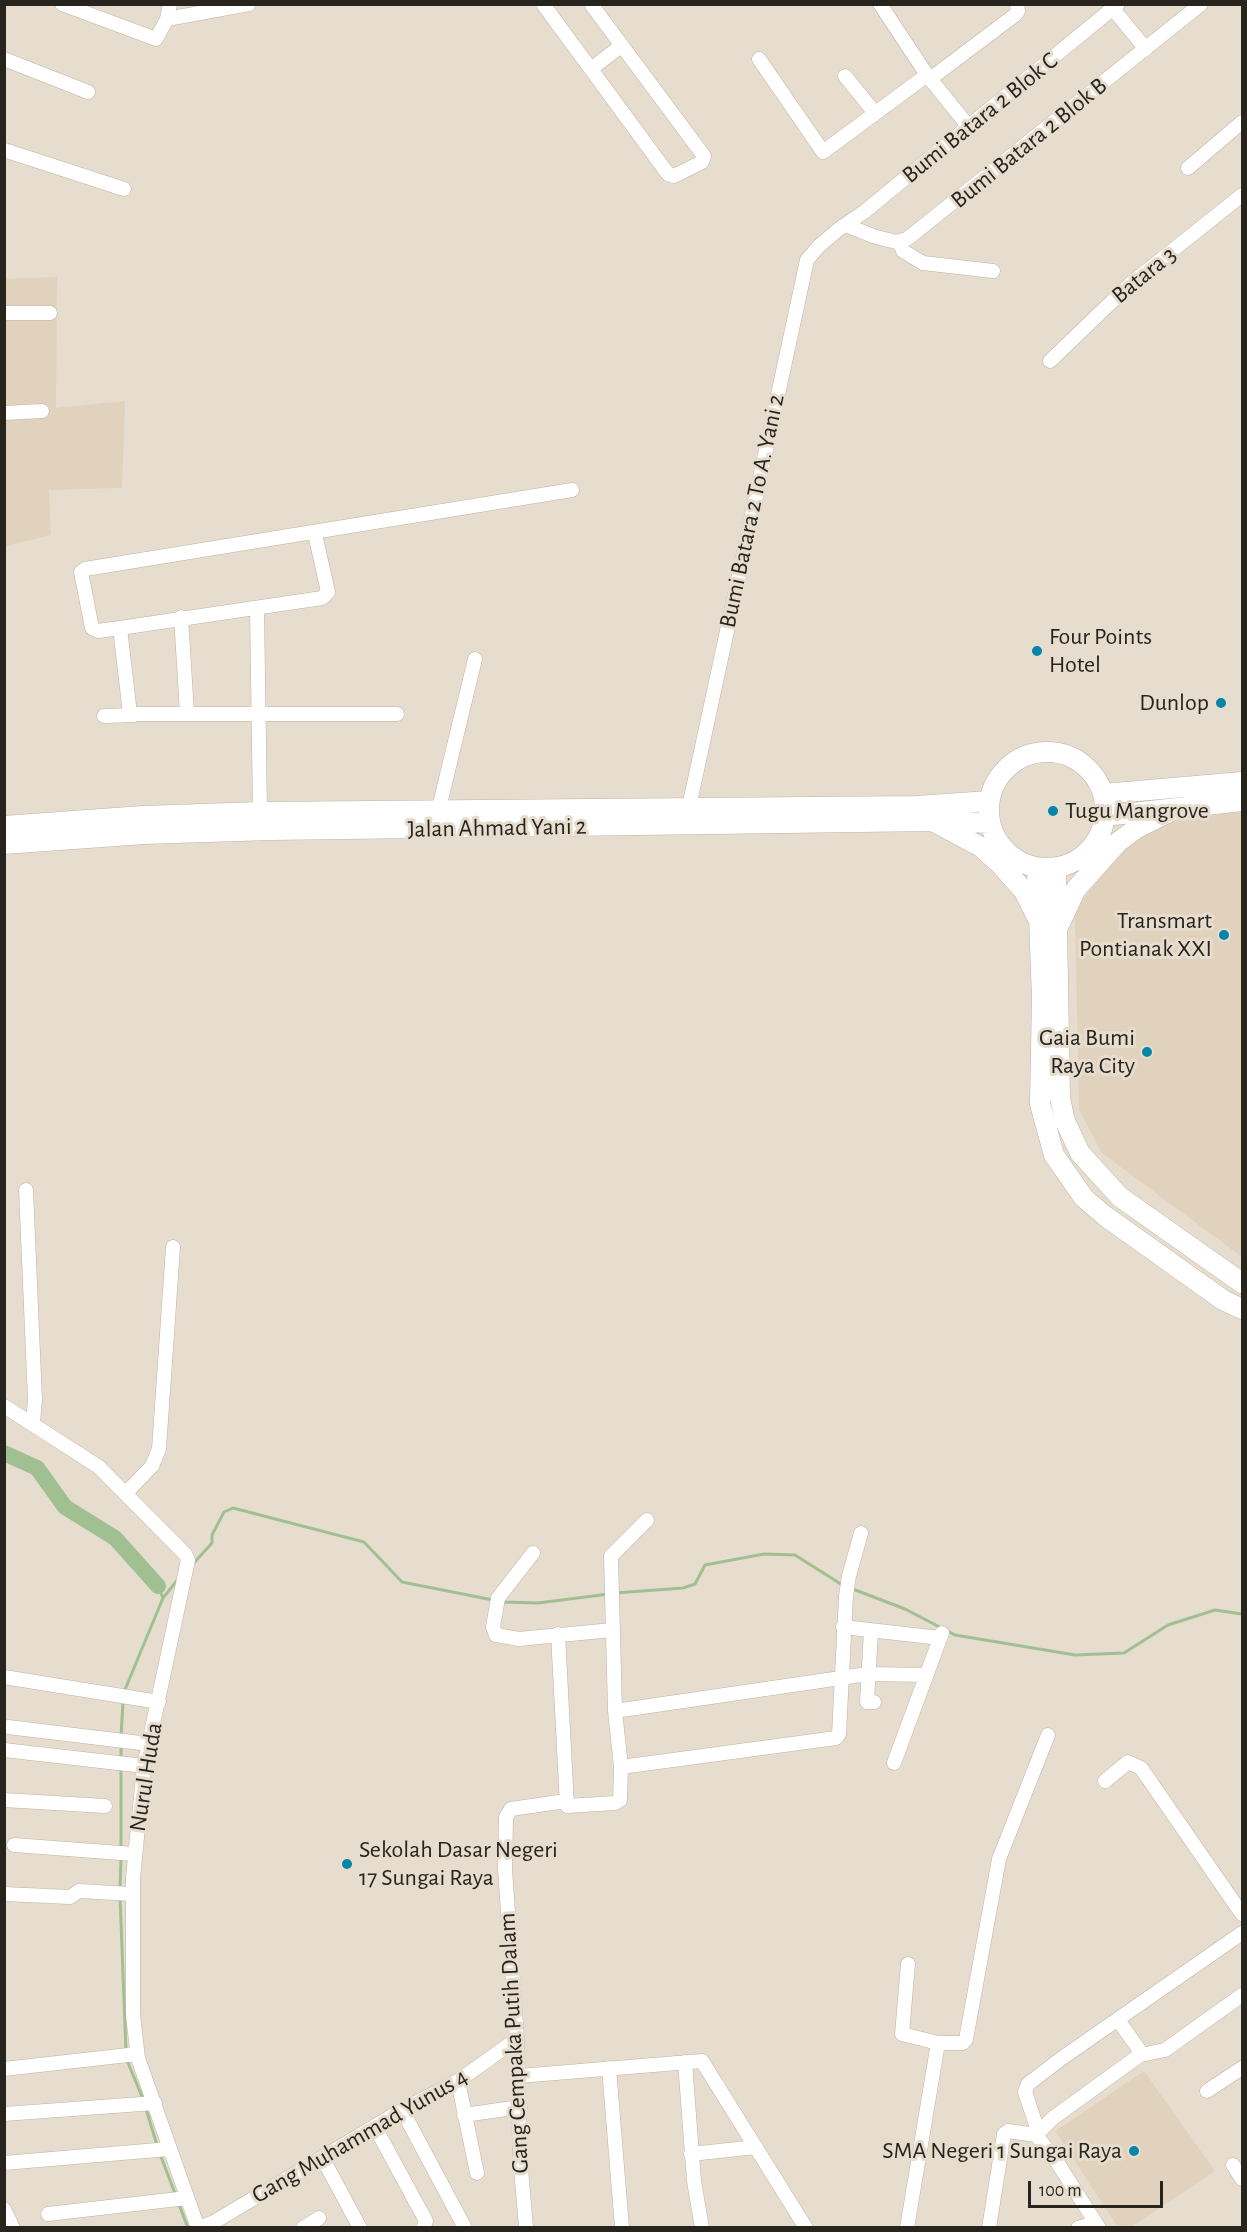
<!DOCTYPE html>
<style>
body{margin:0}
#map{position:relative;width:1247px;height:2232px;overflow:hidden;background:#e7ddce;font-family:"Alegreya Sans",sans-serif}
canvas{display:block}
.frame{position:absolute;inset:0;border:6px solid #27241e;pointer-events:none}
.scale{position:absolute;left:1028px;top:2181px;width:135px;height:27px;box-sizing:border-box;border:3px solid #27241e;border-top:0;padding-left:8px;font-size:18px;line-height:21px;white-space:nowrap;color:#27241e;-webkit-text-stroke:4px #e7ddce;paint-order:stroke}
</style>
<div id="map">
<canvas width="1247" height="2232"></canvas>
<div class="frame"></div>
<div class="scale">100 m</div>
</div>
<script>
const ctx = document.querySelector('canvas').getContext('2d');
ctx.lineJoin = 'round';
function paint(path, color) { ctx.fillStyle = color; ctx.fill(path, 'evenodd'); }
const poly = rows => new Path2D(rows.map(r => 'M' + r).join(''));
function trace(path, color, width, dash) { ctx.strokeStyle = color; ctx.lineWidth = width; ctx.lineCap = dash ? 'butt' : 'round'; ctx.setLineDash(dash || []); ctx.stroke(path); }
function drawText(font, color, halo, rows, align = 'center') {
  ctx.font = font + ' "Alegreya Sans",sans-serif'; ctx.lineWidth = 6; ctx.setLineDash([]); ctx.textBaseline = 'middle'; ctx.strokeStyle = halo; ctx.fillStyle = color; for (const [text, x, y, turn = 0] of rows) {
    ctx.save(); ctx.translate(x, y); ctx.rotate((+turn || 0) * Math.PI / 180); ctx.textAlign = isNaN(turn) ? turn : align; if (halo) ctx.strokeText(text, 0, 0); ctx.fillText(text, 0, 0); ctx.restore();
  }
}
const built = poly([
 [57,277,56,408,125,401,122,488,49,490,51,535,5,546,4,279],
 [1242,811,1242,1257,1102,1153,1079,1110,1075,910,1127,842,1147,826],
 [1144,2071,1215,2171,1131,2227,1118,2227,1055,2131]
]);
const stream = poly([
 [192,1565,212,1543,212,1535,224,1512,233,1508,364,1542,402,1582,493,1600],
 [850,1588,905,1609,955,1635,1075,1655,1124,1653,1168,1625,1215,1610,1242,1614],
 [615,1593,683,1588,695,1584,705,1565,764,1554,795,1555,844,1586],
 [163,1598,179,1578],
 [502,1602,538,1603,609,1594],
 [124,1692,163,1598,158,1586],
 [121,1737,123,1702],
 [121,1743,121,1758],
 [121,1848,121,1767],
 [120,1890,121,1857],
 [120,1896,126,2052],
 [126,2058,143,2099],
 [146,2109,157,2145],
 [160,2154,176,2196],
 [178,2202,188,2228]
]);
const river = poly([
 [4,1453,37,1468,65,1507,115,1538,158,1586]
]);
const minor = poly([
 [62,4,156,39,167,19,170,4],
 [543,4,668,174,674,176,702,162,704,156,591,4],
 [880,4,927,75,969,127],
 [1113,9,1146,49],
 [167,19,249,4],
 [4,59,88,92],
 [759,59,823,152,927,75],
 [591,69,621,46],
 [845,76,875,113],
 [930,79,1015,15,1018,11,1017,4],
 [4,150,124,189],
 [1188,168,1242,122],
 [846,225,873,236,896,242,907,239,1201,4],
 [899,241,903,251,923,263,993,271],
 [4,313,50,313],
 [1050,361,1129,285,1242,195],
 [4,413,42,411],
 [315,534,328,592,322,598,120,628,98,631,92,628,81,572,85,569,572,490],
 [257,608,260,812],
 [181,617,187,713],
 [120,628,130,714,397,714],
 [104,716,135,715],
 [689,807,807,260,819,246,839,229,864,212,1118,4],
 [438,812,475,659],
 [26,1190,35,1400,33,1422],
 [4,1406,99,1467,185,1554,188,1560,144,1766,133,1878,133,2015,138,2058,198,2228],
 [125,1494,152,1466,159,1449,173,1247],
 [533,1553,498,1598,493,1627,496,1635,519,1639,612,1630],
 [843,1627,940,1638],
 [871,1630,867,1702,874,1702],
 [558,1634,567,1806,615,1803,620,1800,621,1767,615,1711,611,1556,647,1520],
 [4,1677,159,1702],
 [615,1711,868,1674,927,1675],
 [8,1727,149,1744],
 [4,1750,144,1766],
 [894,1763,942,1633],
 [621,1767,836,1738,839,1734,846,1596,849,1576,861,1533],
 [1105,1781,1128,1762,1141,1768,1242,1914],
 [4,1800,105,1806],
 [14,1845,134,1854],
 [4,1894,70,1897,79,1891,132,1894],
 [908,1964,902,2034,938,2043,963,2043,966,2039,999,1859,1048,1735],
 [1140,2055,1165,2050,1242,1995],
 [685,2062,694,2181,702,2228],
 [609,2068,622,2228],
 [4,2069,137,2054],
 [519,2076,702,2061,806,2228],
 [458,2081,477,2173],
 [1207,2091,1242,2068],
 [402,2110,465,2228],
 [4,2114,155,2103],
 [464,2115,520,2107],
 [375,2127,426,2221,423,2228],
 [1038,2131,1025,2092,1028,2084,1062,2058,1242,1933],
 [1036,2135,1053,2118,1140,2055,1138,2048,1118,2020],
 [691,2154,756,2147],
 [323,2159,360,2228],
 [4,2163,169,2149],
 [1233,2165,1242,2179],
 [4,2209,13,2228],
 [48,2214,187,2198],
 [199,2228,214,2222,402,2110,458,2081,517,2039],
 [303,2228,319,2218],
 [526,2228,520,2156,517,2039,505,1869,506,1817,511,1809,566,1801],
 [907,2228,938,2043],
 [989,2228,1004,2134,1008,2131,1036,2135,1057,2162,1099,2228],
 [1078,2228,1095,2223]
]);
const highway = poly([
 '989 810a58 58 0 1 1 116 0a58 58 0 1 1-116 0Z',
 [1103,794,1242,782],
 [1104,816,1242,801],
 [936,823,981,847,1000,864,1024,891,1037,917],
 [4,826,143,816,260,812,917,806,989,801],
 [4,844,144,834,271,830,933,821,990,823],
 [1056,867,1060,1098,1065,1121,1080,1153,1120,1197,1242,1283],
 [1037,868,1042,997,1040,1104,1054,1155,1084,1198,1105,1216,1223,1300,1242,1309],
 [1059,925,1076,889,1118,842,1137,828,1175,809]
]);
const markers = [
 [1037,651,6,"#0386a9"],
 [1221,703,6,"#0386a9"],
 [1053,811,6,"#0386a9"],
 [1224,935,6,"#0386a9"],
 [1147,1052,6,"#0386a9"],
 [347,1864,6,"#0386a9"],
 [1134,2151,6,"#0386a9"]
];
const streetNames = [
 ["Bumi Batara 2 Blok C",980,118,-39],
 ["Bumi Batara 2 Blok B",1029,143,-39],
 ["Batara 3",1144,275,-39],
 ["Bumi Batara 2 To A. Yani 2",752,511,-78],
 ["Jalan Ahmad Yani 2",497,828,-1],
 ["Nurul Huda",146,1777,-81],
 ["Gang Cempaka Putih Dalam",514,2043,-93],
 ["Gang Muhammad Yunus 4",360,2136,-30]
];
const poiNames = [
 ["Four Points",1049,637,"left"],
 ["Hotel",1049,665,"left"],
 ["Dunlop",1209,703],
 ["Tugu Mangrove",1065,811,"left"],
 ["Transmart",1212,921],
 ["Pontianak XXI",1212,949],
 ["Gaia Bumi",1135,1038],
 ["Raya City",1135,1066],
 ["Sekolah Dasar Negeri",359,1850,"left"],
 ["17 Sungai Raya",359,1878,"left"],
 ["SMA Negeri 1 Sungai Raya",1122,2151]
];
paint(built, '#e0d2bc');
trace(stream, '#a0c092', 3);
trace(river, '#a0c092', 16);
trace(minor, '#bdb3a5', 15);
trace(highway, '#bdb3a5', 21);
trace(minor, '#fff', 14);
trace(highway, '#fff', 20);
for (const [x, y, r, color] of markers) { const dot = new Path2D(); dot.arc(x, y, r, 0, 2 * Math.PI); ctx.fillStyle = color; ctx.fill(dot); trace(dot, '#e7ddce', 2); }
drawText('24px', '#27241e', '#e7ddce', streetNames);
drawText('24px', '#27241e', '#e7ddce', poiNames, 'right');
</script>
